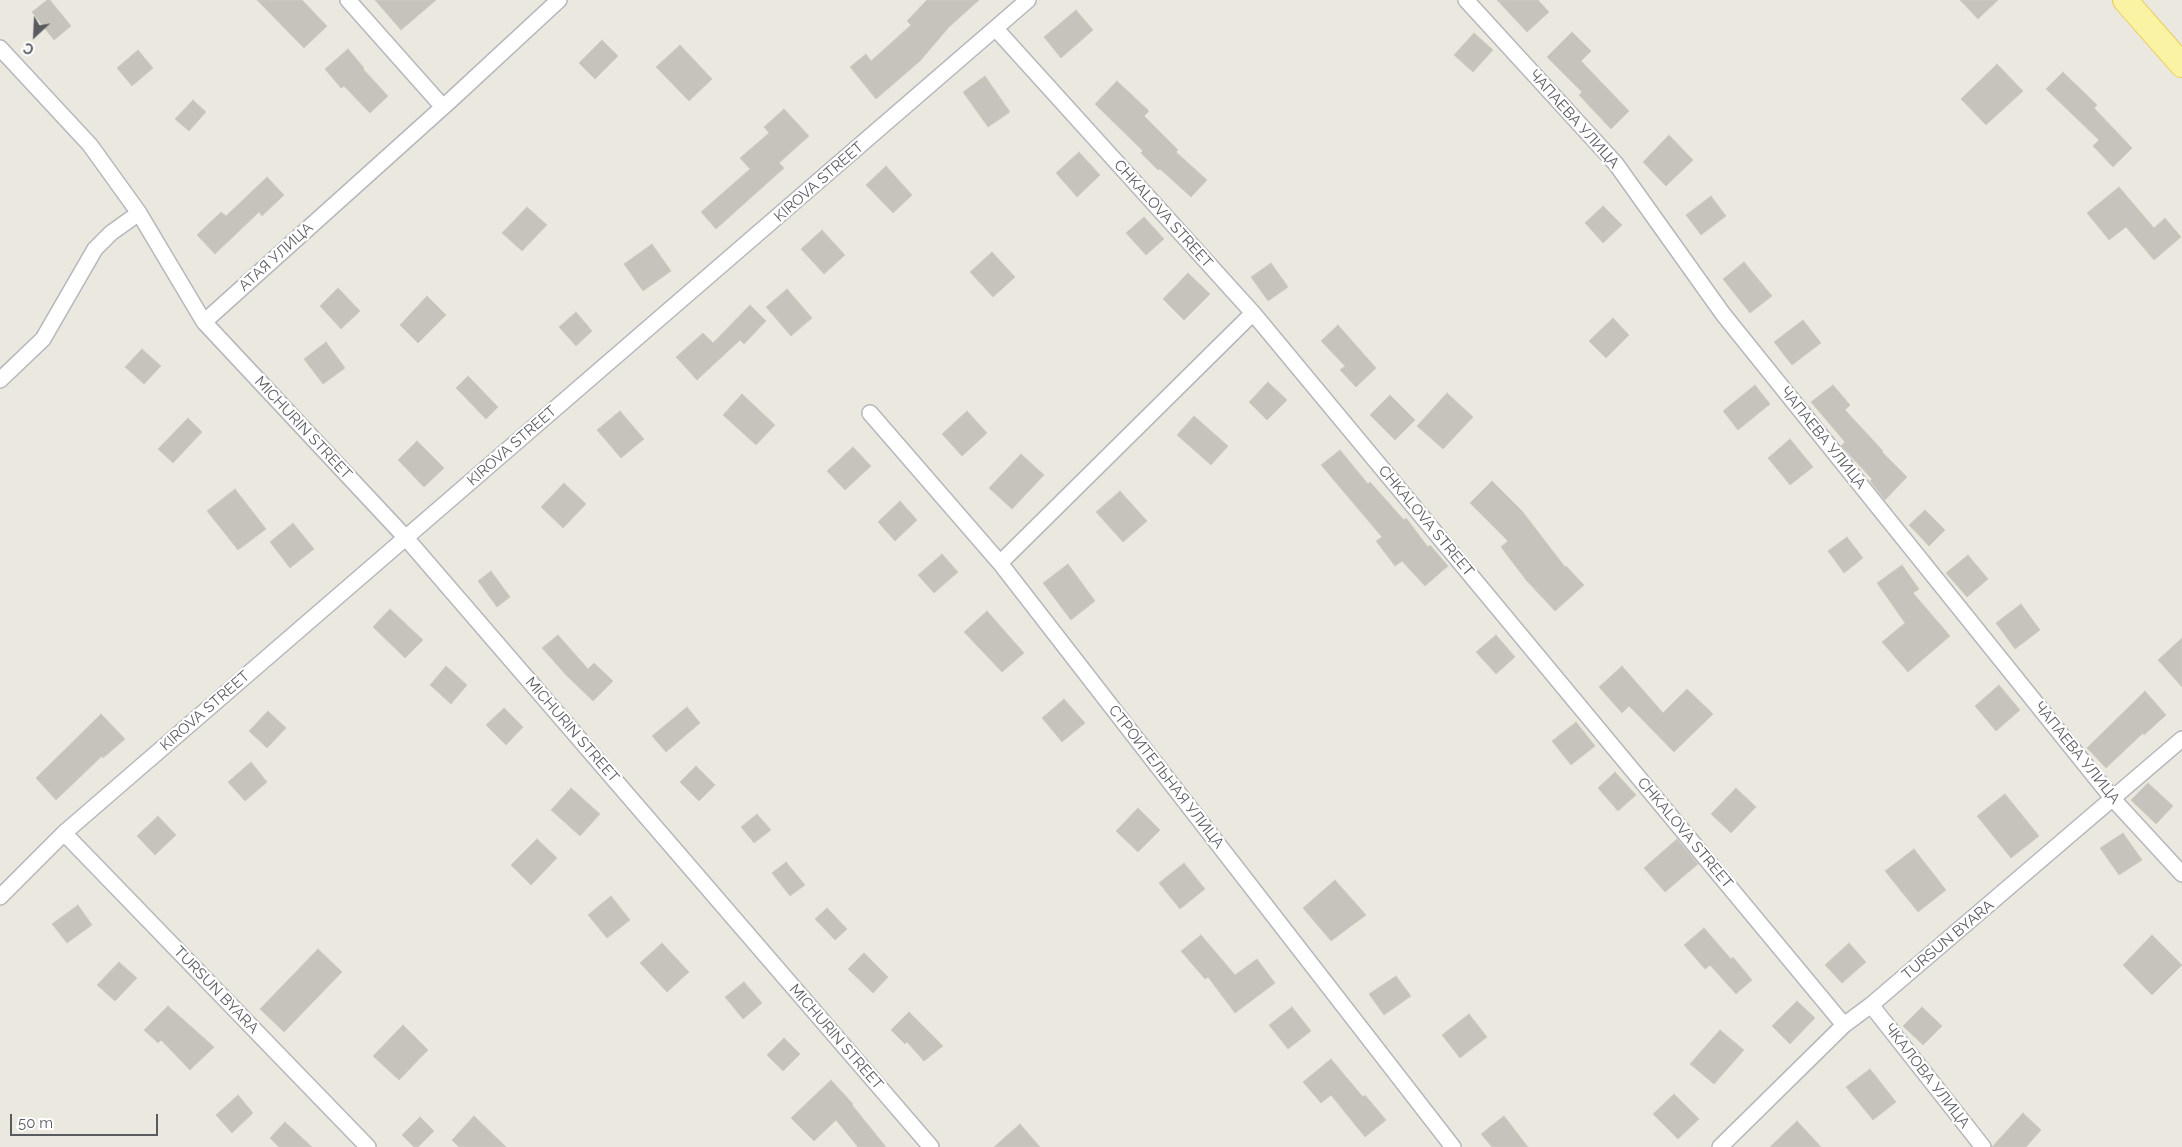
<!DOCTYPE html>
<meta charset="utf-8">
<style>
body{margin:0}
#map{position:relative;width:2182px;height:1147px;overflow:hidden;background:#ebe9df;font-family:Raleway,sans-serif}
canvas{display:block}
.north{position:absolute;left:10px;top:10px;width:50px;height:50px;-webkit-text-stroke:4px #fff;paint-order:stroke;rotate:205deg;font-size:14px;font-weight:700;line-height:20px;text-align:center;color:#585b60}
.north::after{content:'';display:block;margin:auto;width:18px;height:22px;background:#585b60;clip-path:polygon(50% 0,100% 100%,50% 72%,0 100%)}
.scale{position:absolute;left:10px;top:1114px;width:148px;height:22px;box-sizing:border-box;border:2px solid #585b60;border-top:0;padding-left:6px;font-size:15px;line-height:18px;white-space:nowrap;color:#585b60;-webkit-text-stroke:4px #fff;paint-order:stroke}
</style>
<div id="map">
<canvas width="2182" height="1147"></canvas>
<div class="north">С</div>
<div class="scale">50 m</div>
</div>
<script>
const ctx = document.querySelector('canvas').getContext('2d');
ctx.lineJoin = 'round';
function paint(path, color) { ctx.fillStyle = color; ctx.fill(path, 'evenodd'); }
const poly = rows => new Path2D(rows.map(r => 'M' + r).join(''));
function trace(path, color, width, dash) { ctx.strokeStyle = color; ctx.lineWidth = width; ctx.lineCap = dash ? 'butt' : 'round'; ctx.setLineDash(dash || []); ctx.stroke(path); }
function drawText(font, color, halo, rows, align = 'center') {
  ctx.font = font + ' Raleway,sans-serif'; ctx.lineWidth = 4.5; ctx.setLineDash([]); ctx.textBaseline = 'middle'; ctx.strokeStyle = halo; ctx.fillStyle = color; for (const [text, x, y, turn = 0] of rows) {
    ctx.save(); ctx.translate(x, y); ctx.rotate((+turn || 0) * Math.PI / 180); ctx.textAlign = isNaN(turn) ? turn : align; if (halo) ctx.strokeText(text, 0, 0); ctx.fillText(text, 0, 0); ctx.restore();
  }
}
const building = poly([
 [47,0,50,0,71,26,54,40,32,12,47,0],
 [257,0,302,0,327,26,304,48,257,0],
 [375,0,436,0,401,30,375,0],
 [927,0,979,0,949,27,920,61,876,99,850,67,866,54,871,61,911,25,907,21,927,0],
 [1497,0,1538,0,1549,12,1527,32,1497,0],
 [1960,0,1998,0,1978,19,1960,0],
 [1076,10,1093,30,1061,58,1044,37,1076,10],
 [1572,32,1591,51,1581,61,1629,111,1611,129,1579,95,1582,92,1547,57,1572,32],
 [1474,33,1493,50,1473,72,1454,55,1474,33],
 [602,40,618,56,595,79,579,63,602,40],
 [680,45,712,79,689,101,656,67,680,45],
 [348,49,364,68,363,69,388,96,370,113,344,86,341,88,325,69,348,49],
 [138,50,153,68,132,86,117,68,138,50],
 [1997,64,2023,91,1986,125,1961,99,1997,64],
 [2063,72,2097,105,2094,108,2132,148,2113,167,2093,146,2099,140,2046,89,2063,72],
 [985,76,1010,112,988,127,963,92,985,76],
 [1117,81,1149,111,1144,116,1178,150,1176,152,1207,180,1191,197,1160,169,1158,170,1141,153,1143,151,1095,104,1117,81],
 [193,100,206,112,189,131,175,119,193,100],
 [784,109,809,136,779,163,784,168,716,229,701,212,750,169,740,158,769,133,764,127,784,109],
 [1669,135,1693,160,1666,186,1643,162,1669,135],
 [1079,152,1100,175,1077,197,1056,173,1079,152],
 [886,166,912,195,893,213,866,185,886,166],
 [267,177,284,195,262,216,259,212,215,254,197,235,221,212,226,216,267,177],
 [2119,187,2154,228,2165,218,2181,237,2154,260,2126,227,2109,240,2087,213,2119,187],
 [1711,196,1726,216,1701,235,1686,215,1711,196],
 [1603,206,1622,225,1603,243,1585,223,1603,206],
 [527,207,547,225,522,251,502,233,527,207],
 [1144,217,1164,239,1146,255,1126,233,1144,217],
 [822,230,845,255,824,274,801,249,822,230],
 [652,244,671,271,643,291,624,264,652,244],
 [992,252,1015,277,993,297,970,272,992,252],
 [1744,262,1772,296,1750,313,1723,279,1744,262],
 [1271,263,1288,287,1268,301,1251,277,1271,263],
 [1188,273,1210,294,1184,320,1163,299,1188,273],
 [338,288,360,311,341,329,320,306,338,288],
 [787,289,812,318,791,336,766,307,787,289],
 [427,296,446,315,418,343,400,325,427,296],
 [750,305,766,321,744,344,740,340,697,380,676,357,703,333,713,343,750,305],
 [576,312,592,331,576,346,559,327,576,312],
 [1613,318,1629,335,1606,358,1589,341,1613,318],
 [1803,320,1821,343,1792,365,1774,342,1803,320],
 [1338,325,1376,368,1356,387,1340,370,1345,366,1321,341,1338,325],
 [326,342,345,368,323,384,304,359,326,342],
 [142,349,161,366,144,384,125,367,142,349],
 [468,376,498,407,486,419,456,388,468,376],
 [1268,382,1287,400,1267,420,1249,402,1268,382],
 [1755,385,1770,404,1738,430,1723,411,1755,385],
 [1833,385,1850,405,1845,410,1883,451,1882,452,1907,477,1885,500,1870,481,1872,479,1841,446,1845,442,1811,402,1833,385],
 [1447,393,1473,417,1443,449,1417,426,1447,393],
 [742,394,775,425,756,445,723,415,742,394],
 [1390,395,1415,420,1395,440,1370,415,1390,395],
 [620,411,644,439,621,458,597,430,620,411],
 [967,411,987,433,962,456,942,434,967,411],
 [1194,416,1228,446,1211,465,1177,435,1194,416],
 [188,418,202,432,173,463,158,449,188,418],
 [1790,439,1813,467,1790,485,1768,458,1790,439],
 [417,441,444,468,424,487,398,460,417,441],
 [853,447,871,466,845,490,827,471,853,447],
 [1340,450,1368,484,1370,482,1404,520,1406,518,1428,547,1430,545,1448,566,1425,586,1402,561,1395,566,1376,541,1382,537,1321,465,1340,450],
 [1021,454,1044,475,1012,509,989,488,1021,454],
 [1492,481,1522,511,1565,567,1566,566,1584,585,1555,611,1526,580,1501,547,1508,541,1470,503,1492,481],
 [564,483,586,504,563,528,541,507,564,483],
 [235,489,266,529,238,550,207,511,235,489],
 [1120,491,1147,521,1123,542,1096,512,1120,491],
 [900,501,917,520,895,541,878,522,900,501],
 [1925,510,1945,530,1929,546,1909,525,1925,510],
 [293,523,314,549,290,568,270,542,293,523],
 [1847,537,1863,558,1844,573,1828,551,1847,537],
 [942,554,958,572,934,593,918,575,942,554],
 [1968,555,1988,579,1967,597,1946,573,1968,555],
 [1068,564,1095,601,1071,620,1043,583,1068,564],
 [1902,565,1919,589,1913,593,1950,636,1908,672,1882,642,1905,623,1877,583,1902,565],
 [491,571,510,597,497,607,478,581,491,571],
 [2021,604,2040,630,2015,649,1996,623,2021,604],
 [390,609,423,640,405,658,373,627,390,609],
 [987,611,1024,653,1002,672,964,632,987,611],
 [558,635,588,669,594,663,613,681,593,701,566,675,542,648,558,635],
 [1496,635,1515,657,1496,674,1476,652,1496,635],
 [2182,638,2182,687,2158,660,2182,638],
 [446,666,467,685,451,704,430,685,446,666],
 [1622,666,1663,713,1687,689,1713,714,1674,752,1629,706,1622,713,1599,687,1622,666],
 [1999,685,2020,710,1996,731,1975,706,1999,685],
 [2145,691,2166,715,2144,735,2143,733,2106,768,2087,748,2145,691],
 [1064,699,1085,723,1062,742,1042,718,1064,699],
 [687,707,700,723,666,752,652,736,687,707],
 [504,708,523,727,506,745,486,725,504,708],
 [268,711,286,728,267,748,249,731,268,711],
 [101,714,125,739,103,758,102,756,56,800,36,778,101,714],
 [1576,722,1595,746,1571,765,1552,741,1576,722],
 [251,762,267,782,245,801,228,782,251,762],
 [696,766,715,785,699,801,680,782,696,766],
 [1615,772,1636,795,1618,811,1598,788,1615,772],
 [2148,783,2173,806,2156,824,2131,800,2148,783],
 [571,788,600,814,580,836,551,810,571,788],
 [1736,788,1756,807,1731,833,1711,814,1736,788],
 [2005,794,2039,836,2011,858,1977,816,2005,794],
 [1138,808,1160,830,1138,852,1116,831,1138,808],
 [757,814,771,830,754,843,741,827,757,814],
 [158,816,176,835,155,855,137,836,158,816],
 [2123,833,2142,860,2119,875,2100,848,2123,833],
 [537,839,557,858,531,885,511,865,537,839],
 [1677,839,1698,864,1665,892,1644,868,1677,839],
 [1914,849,1946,890,1918,912,1885,871,1914,849],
 [786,862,805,885,790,896,772,873,786,862],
 [1184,863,1205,889,1180,909,1159,883,1184,863],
 [1335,880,1366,915,1331,941,1303,908,1335,880],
 [611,896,630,920,607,938,588,915,611,896],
 [78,905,92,925,67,943,52,924,78,905],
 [827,908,847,929,835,940,815,919,827,908],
 [1704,928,1731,959,1733,957,1752,980,1736,994,1710,965,1705,969,1684,945,1704,928],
 [1201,935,1235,975,1257,959,1275,983,1235,1013,1208,977,1205,979,1181,951,1201,935],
 [2152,935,2182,965,2152,995,2123,965,2152,935],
 [662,943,689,972,667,992,640,963,662,943],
 [1849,943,1866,962,1842,983,1825,965,1849,943],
 [318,949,342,972,284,1032,260,1009,318,949],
 [864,953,888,977,873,993,848,969,864,953],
 [119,962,137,978,115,1001,97,985,119,962],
 [1396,976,1411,996,1384,1015,1369,994,1396,976],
 [744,982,762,1003,743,1019,725,997,744,982],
 [1797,1001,1815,1018,1790,1044,1772,1026,1797,1001],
 [168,1006,214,1047,190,1070,161,1040,158,1043,144,1030,168,1006],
 [1292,1007,1311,1031,1288,1049,1269,1025,1292,1007],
 [1922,1007,1942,1026,1923,1045,1903,1026,1922,1007],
 [909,1012,943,1046,924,1061,907,1042,905,1044,891,1030,909,1012],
 [1469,1014,1487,1037,1460,1058,1442,1035,1469,1014],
 [403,1025,428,1050,399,1080,373,1056,403,1025],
 [1720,1030,1744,1050,1714,1084,1690,1064,1720,1030],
 [784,1038,800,1054,783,1071,767,1055,784,1038],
 [1331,1059,1363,1097,1365,1095,1386,1120,1365,1137,1331,1095,1321,1103,1303,1082,1331,1059],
 [1870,1069,1896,1102,1873,1120,1846,1087,1870,1069],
 [831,1080,853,1104,852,1105,886,1147,858,1147,836,1120,814,1141,791,1118,831,1080],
 [1674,1094,1699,1119,1678,1139,1653,1114,1674,1094],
 [238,1095,253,1113,232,1133,216,1115,238,1095],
 [2023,1113,2041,1130,2026,1147,1992,1147,2023,1113],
 [474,1116,506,1147,459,1147,452,1140,474,1116],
 [1504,1116,1528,1147,1492,1147,1481,1134,1504,1116],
 [420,1117,434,1131,418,1147,414,1147,402,1135,420,1117],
 [1797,1121,1821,1147,1770,1147,1797,1121],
 [285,1122,312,1147,279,1147,270,1138,285,1122],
 [1020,1124,1040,1147,994,1147,1020,1124]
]);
const minor = poly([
 [348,0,443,107],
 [1466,0,1616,164,1723,314,2113,799,2182,874],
 [996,29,1253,313,1844,1025],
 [0,48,90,145,139,213,204,322,406,538,931,1147],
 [204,322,452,99,559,0],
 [0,380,43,339,95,249,111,233,139,213],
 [870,413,1000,563,1453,1147],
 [1000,563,1253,313],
 [64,833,368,1147],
 [0,897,64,833,1028,0],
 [1871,1005,1983,1147],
 [1720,1147,1844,1025,1871,1005,2182,739]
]);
const primary = poly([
 [2125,0,2182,65]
]);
const streetNames = [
 ["ЧАПАЕВА УЛИЦА",1574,119,48],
 ["KIROVA STREET",819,182,-41],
 ["CHKALOVA STREET",1163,214,48],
 ["АТАЯ УЛИЦА",276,257,-42],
 ["MICHURIN STREET",303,428,47],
 ["ЧАПАЕВА УЛИЦА",1823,438,51],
 ["KIROVA STREET",512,446,-41],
 ["CHKALOVA STREET",1426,521,50],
 ["KIROVA STREET",205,711,-41],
 ["MICHURIN STREET",572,730,49],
 ["ЧАПАЕВА УЛИЦА",2077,753,51],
 ["СТРОИТЕЛЬНАЯ УЛИЦА",1166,777,52],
 ["CHKALOVA STREET",1685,833,50],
 ["TURSUN BYARA",1948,940,-40],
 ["TURSUN BYARA",216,990,46],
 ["MICHURIN STREET",836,1037,49],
 ["ЧКАЛОВА УЛИЦА",1927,1076,52]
];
paint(building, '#c6c3bd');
trace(building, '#cfcbbe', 1);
trace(minor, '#b5b7bc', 18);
trace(primary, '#eacb59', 26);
trace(minor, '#fff', 15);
trace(primary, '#fbf3a4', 24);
drawText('15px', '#585b60', '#fff', streetNames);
</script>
